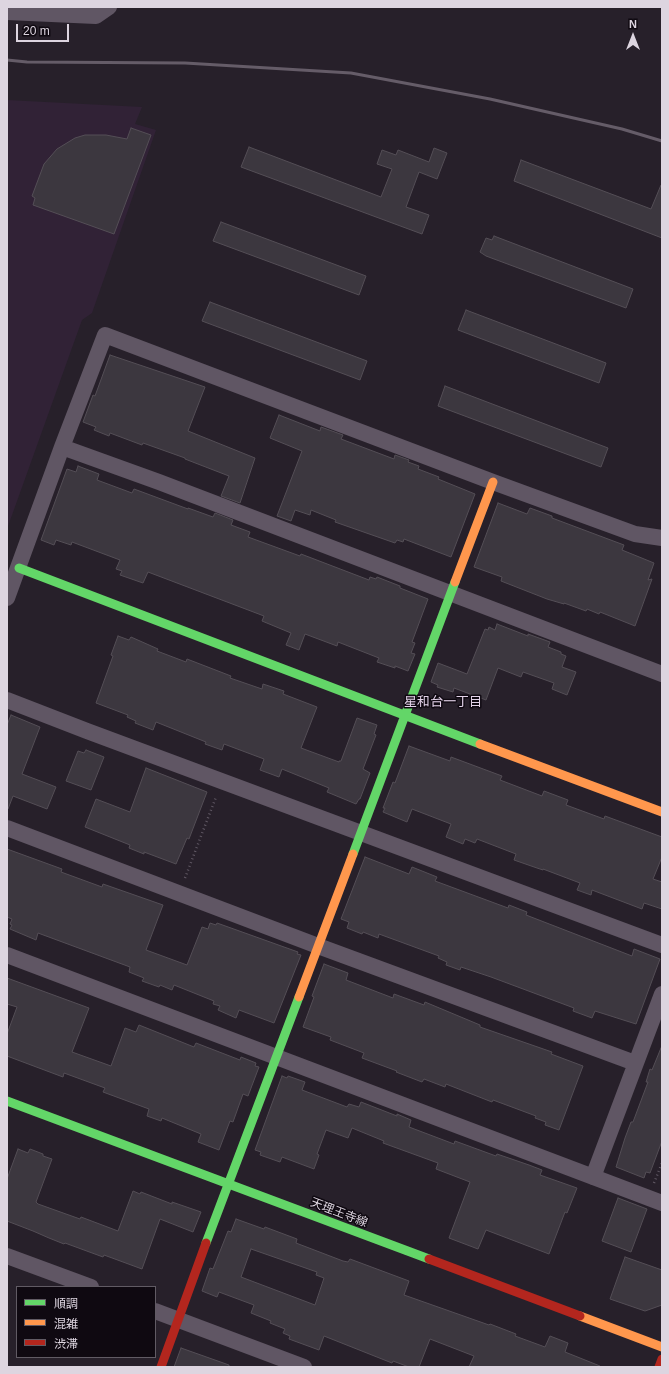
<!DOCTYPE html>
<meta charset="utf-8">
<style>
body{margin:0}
#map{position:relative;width:669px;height:1374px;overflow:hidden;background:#27202a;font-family:Helvetica,"Noto Sans JP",sans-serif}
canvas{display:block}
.frame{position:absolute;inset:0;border:8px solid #ddd5e0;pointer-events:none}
.legend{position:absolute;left:16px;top:1286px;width:140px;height:72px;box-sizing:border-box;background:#0f0911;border:1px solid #615b64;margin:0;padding:5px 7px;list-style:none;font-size:12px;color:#ddd5e0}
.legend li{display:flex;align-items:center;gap:8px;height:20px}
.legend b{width:20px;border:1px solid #615b64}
.north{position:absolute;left:613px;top:16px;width:40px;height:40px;-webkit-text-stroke:3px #0f0911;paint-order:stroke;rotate:0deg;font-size:11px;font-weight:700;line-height:16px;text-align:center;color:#ddd5e0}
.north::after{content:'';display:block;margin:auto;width:14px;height:18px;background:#ddd5e0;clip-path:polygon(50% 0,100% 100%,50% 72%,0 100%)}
.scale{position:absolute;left:16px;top:24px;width:53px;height:18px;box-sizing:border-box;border:2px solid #ddd5e0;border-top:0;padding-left:5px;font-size:12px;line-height:14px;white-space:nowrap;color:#ddd5e0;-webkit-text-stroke:3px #0f0911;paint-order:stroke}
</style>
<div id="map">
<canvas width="669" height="1374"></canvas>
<div class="frame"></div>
<ul class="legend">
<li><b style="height:5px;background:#63d668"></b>順調</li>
<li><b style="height:5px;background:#ff974d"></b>混雑</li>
<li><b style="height:5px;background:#b3261e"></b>渋滞</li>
</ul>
<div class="north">N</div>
<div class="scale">20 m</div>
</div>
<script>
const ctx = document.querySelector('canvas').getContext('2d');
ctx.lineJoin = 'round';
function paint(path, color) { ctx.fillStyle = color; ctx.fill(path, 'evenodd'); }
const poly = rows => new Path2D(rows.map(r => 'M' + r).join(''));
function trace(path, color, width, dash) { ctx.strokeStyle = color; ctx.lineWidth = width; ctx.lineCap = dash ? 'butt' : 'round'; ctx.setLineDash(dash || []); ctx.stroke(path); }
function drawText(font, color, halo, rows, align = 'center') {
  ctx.font = font + ' Helvetica,"Noto Sans JP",sans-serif'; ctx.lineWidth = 3; ctx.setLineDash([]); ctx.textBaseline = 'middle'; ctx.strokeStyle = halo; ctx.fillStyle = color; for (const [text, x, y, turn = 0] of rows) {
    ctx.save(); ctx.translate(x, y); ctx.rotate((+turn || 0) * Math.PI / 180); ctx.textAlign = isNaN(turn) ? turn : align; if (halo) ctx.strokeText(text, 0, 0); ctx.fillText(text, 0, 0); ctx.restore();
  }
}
const built = poly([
 [7,100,142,107,135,124,156,130,92,313,82,320,7,529]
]);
const building = poly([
 [131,128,151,135,114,234,33,205,35,198,32,196,44,164,57,149,75,138,85,135,106,135,127,139,131,128],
 [249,147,381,197,392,169,377,164,382,150,396,155,398,150,429,162,434,148,447,153,437,179,419,172,406,207,429,215,422,234,241,167,249,147],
 [521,160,651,209,661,185,662,185,662,238,514,181,521,160],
 [221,222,366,276,359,295,213,241,221,222],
 [494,236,633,289,626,308,486,256,480,252,486,238,492,240,494,236],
 [210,302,367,361,360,380,202,321,210,302],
 [466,310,606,363,599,383,458,330,466,310],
 [110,355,205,387,188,431,255,458,240,503,221,496,229,476,185,459,185,458,143,443,142,445,110,433,109,436,94,430,96,427,83,422,93,395,95,396,110,355],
 [445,386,608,448,601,467,438,406,445,386],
 [279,415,320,431,321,427,343,435,341,439,394,459,395,455,409,460,408,462,419,466,418,469,439,477,438,479,475,494,451,557,404,539,403,542,397,540,395,543,335,522,336,520,311,510,310,515,295,510,291,521,277,516,302,451,270,438,279,415],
 [78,466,99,474,97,480,132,493,134,489,188,509,188,508,213,517,215,513,233,520,231,525,250,532,248,537,300,556,301,554,369,580,370,577,376,579,377,577,400,586,400,588,428,599,412,642,415,643,411,653,415,654,408,671,395,666,395,668,377,662,379,658,338,642,337,646,305,634,299,650,286,645,291,633,262,621,264,616,148,572,143,583,120,575,122,571,116,569,120,560,72,542,71,545,56,540,54,545,41,540,67,469,76,472,78,466],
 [498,503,527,514,530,508,552,516,552,518,624,545,622,550,654,563,648,580,652,579,635,626,600,612,599,614,587,609,586,611,564,603,564,604,547,599,501,581,502,577,474,567,498,503],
 [497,624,528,636,528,634,550,642,548,647,561,652,561,654,566,656,562,667,576,672,567,695,552,689,554,683,523,672,521,677,498,668,486,700,454,688,453,692,437,687,438,685,431,682,438,663,467,674,485,629,488,630,489,627,495,630,497,624],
 [118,636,129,640,131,637,158,649,157,651,186,662,187,659,231,676,230,678,262,689,263,684,284,691,283,694,317,707,301,748,339,762,339,761,341,761,357,718,377,725,374,734,376,735,363,769,370,773,360,799,359,799,356,804,327,792,329,788,282,769,279,777,260,770,264,759,224,744,222,750,205,744,206,742,156,722,153,730,135,723,136,721,127,717,128,715,96,703,113,656,111,655,118,636],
 [11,715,40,727,22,774,56,787,47,809,13,796,8,809,7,809,7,725,11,715],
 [409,746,450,761,451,757,502,776,500,780,542,796,544,791,568,800,566,805,604,819,605,816,662,837,662,857,653,879,662,882,662,909,644,903,642,909,592,890,591,895,577,890,580,883,543,869,543,870,537,868,514,860,516,854,477,839,475,843,465,839,463,844,446,837,451,824,412,809,407,822,383,812,385,808,383,808,393,782,395,783,409,746],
 [86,750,104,757,91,790,66,781,78,751,84,753,86,750],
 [146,768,207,792,189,839,187,838,176,864,144,852,144,854,129,848,130,845,85,827,96,799,130,812,146,768],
 [7,849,62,869,61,872,102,887,103,884,163,905,146,950,187,965,202,927,208,929,210,923,216,925,217,923,298,952,297,954,301,955,274,1023,239,1010,236,1018,218,1010,220,1006,213,1004,214,1001,174,985,172,990,160,985,159,987,142,981,144,978,129,972,130,967,38,933,36,940,10,929,12,925,10,924,12,919,7,917,7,849],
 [365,857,409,874,412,867,437,877,435,881,508,908,509,905,527,912,526,915,632,956,634,949,660,959,636,1024,595,1011,592,1018,573,1011,574,1008,491,977,461,967,460,970,446,965,447,962,438,958,439,956,379,934,378,938,363,932,362,934,347,928,349,922,341,919,365,857],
 [324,964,348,973,346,980,393,998,394,994,424,1005,425,1002,480,1025,480,1027,552,1052,551,1054,583,1066,559,1130,545,1125,546,1122,535,1118,536,1116,493,1100,492,1102,446,1084,445,1087,424,1079,422,1082,396,1072,397,1071,362,1058,364,1053,330,1040,331,1037,303,1027,314,997,312,996,324,964],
 [7,978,89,1008,72,1052,111,1066,125,1028,136,1032,139,1025,194,1047,196,1043,240,1060,241,1057,256,1063,255,1066,259,1067,248,1096,243,1094,233,1122,230,1121,219,1150,198,1142,201,1134,162,1118,161,1121,147,1116,149,1109,103,1092,105,1088,64,1073,63,1077,7,1056,7,1034,17,1007,7,1004,7,978],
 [661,1048,662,1048,662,1141,650,1173,646,1172,644,1178,616,1167,625,1138,631,1122,633,1122,648,1082,646,1082,650,1069,652,1070,661,1048],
 [282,1076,287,1078,288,1076,305,1082,302,1090,347,1107,349,1104,359,1107,361,1102,397,1116,397,1114,411,1120,409,1127,454,1144,455,1141,496,1156,497,1154,529,1165,542,1170,540,1175,577,1188,567,1213,565,1212,549,1254,486,1230,478,1249,449,1238,470,1182,436,1169,438,1163,383,1143,384,1141,352,1128,348,1138,326,1130,317,1154,319,1155,314,1169,282,1157,280,1162,260,1155,261,1152,255,1150,282,1076],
 [18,1149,28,1153,30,1149,43,1154,43,1156,52,1159,36,1202,38,1204,80,1219,81,1217,118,1231,133,1191,140,1194,141,1192,172,1204,172,1202,201,1212,193,1232,160,1219,142,1269,104,1255,103,1257,65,1243,64,1244,49,1238,33,1231,7,1221,7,1179,18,1149],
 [618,1198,647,1209,631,1252,602,1241,618,1198],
 [236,1219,264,1229,265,1227,297,1239,296,1243,343,1261,348,1262,350,1259,409,1281,404,1295,489,1325,490,1324,516,1334,515,1336,545,1347,550,1336,568,1343,565,1352,600,1366,600,1367,469,1367,474,1356,430,1339,419,1367,409,1367,393,1361,392,1363,324,1336,319,1350,289,1339,290,1336,283,1333,285,1329,270,1323,271,1321,251,1313,254,1305,219,1292,217,1297,202,1291,210,1268,213,1269,228,1231,231,1232,236,1219],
 [251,1249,317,1272,316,1275,324,1278,315,1305,241,1277,251,1249],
 [625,1257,662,1270,662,1305,645,1311,610,1299,625,1257],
 [181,1348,229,1365,229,1367,174,1367,181,1348]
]);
const path = poly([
 [185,878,216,797],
 [654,1183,662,1163]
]);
const street = poly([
 [7,12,96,16,109,7],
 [62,447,159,482,662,674],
 [7,598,62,447,105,335,493,482,635,534,662,538],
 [7,700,87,731,662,945],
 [7,828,318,946,635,1063],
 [7,955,662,1203],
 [593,1177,662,994],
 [7,1256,91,1287],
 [155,1311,304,1367]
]);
const fast = poly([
 [19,568,480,744],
 [353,854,455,582],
 [7,1101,429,1259],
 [206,1243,299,997]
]);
const slow = poly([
 [455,582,493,482],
 [480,744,662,812],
 [299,997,353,854],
 [580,1316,662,1347]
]);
const jam = poly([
 [429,1259,580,1316],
 [161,1367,206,1243],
 [659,1367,662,1359]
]);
const rail = poly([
 [7,60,27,62,185,63,351,73,490,99,622,129,662,141]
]);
const streetNames = [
 ["天理王寺線",339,1213,21]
];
const neighbourhoodNames = [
 ["星和台一丁目",443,702]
];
paint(built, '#312236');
paint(building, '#3c373f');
trace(building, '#544e56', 1);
trace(path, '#605864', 2.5, [1, 3]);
trace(street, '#605664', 16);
trace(fast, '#63d668', 9);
trace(slow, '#ff974d', 9);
trace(jam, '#b3261e', 9);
trace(rail, '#655c68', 3);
drawText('12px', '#ddd5e0', '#0f0911', streetNames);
drawText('13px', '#e2d2e8', '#0f0911', neighbourhoodNames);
</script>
